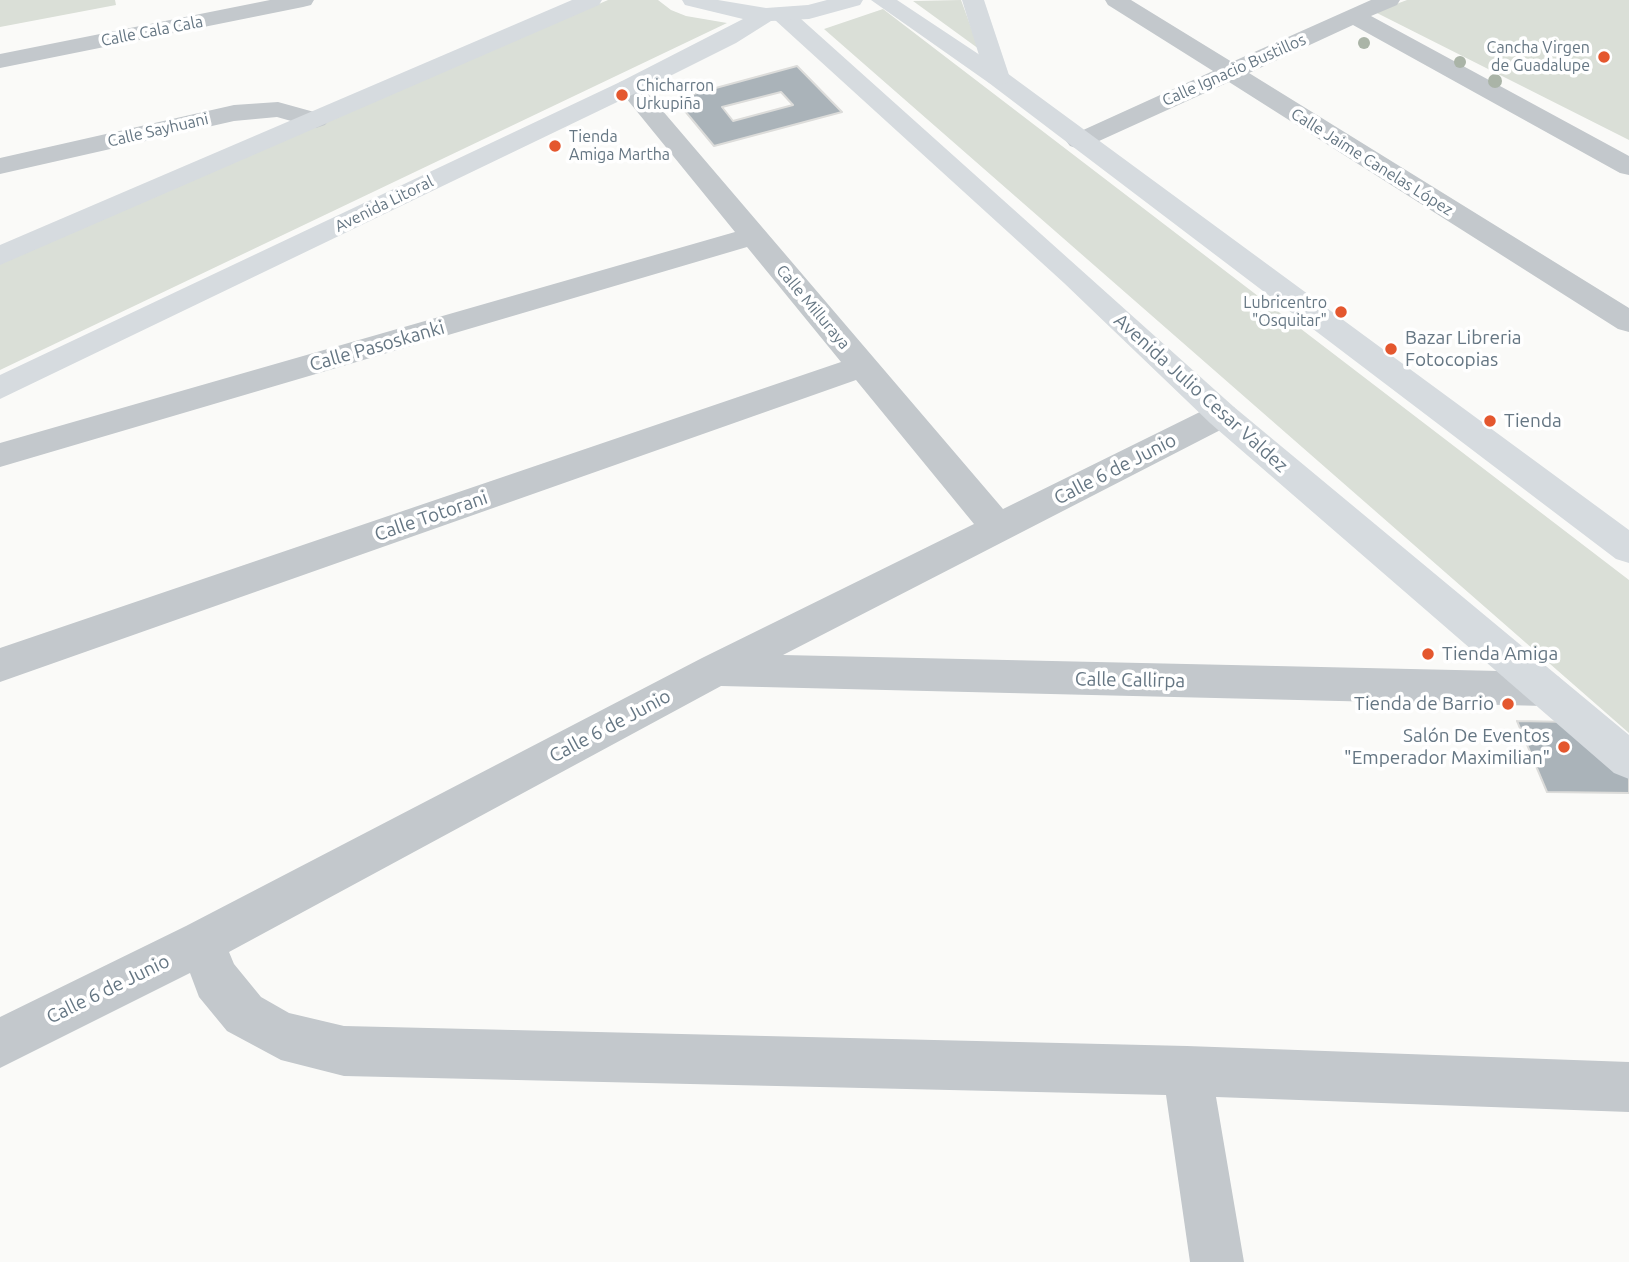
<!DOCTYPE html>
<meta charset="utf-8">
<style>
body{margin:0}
canvas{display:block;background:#fafaf8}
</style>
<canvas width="1629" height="1262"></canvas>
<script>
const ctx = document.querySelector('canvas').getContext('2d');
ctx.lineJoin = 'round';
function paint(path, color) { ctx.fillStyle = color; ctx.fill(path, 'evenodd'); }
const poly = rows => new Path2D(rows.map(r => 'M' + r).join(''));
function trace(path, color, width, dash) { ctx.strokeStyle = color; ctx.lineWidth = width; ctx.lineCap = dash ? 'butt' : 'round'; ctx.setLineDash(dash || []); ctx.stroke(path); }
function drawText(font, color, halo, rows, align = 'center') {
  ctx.font = font + ' Ubuntu,sans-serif'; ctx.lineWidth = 7; ctx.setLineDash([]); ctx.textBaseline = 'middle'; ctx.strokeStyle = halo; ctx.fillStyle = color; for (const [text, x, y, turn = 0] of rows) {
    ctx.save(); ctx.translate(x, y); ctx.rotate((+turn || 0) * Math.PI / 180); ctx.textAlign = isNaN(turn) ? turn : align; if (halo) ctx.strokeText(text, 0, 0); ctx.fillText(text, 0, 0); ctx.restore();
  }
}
const green = poly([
 [0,0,115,0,116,5,0,27],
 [608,0,658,0,671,10,686,16,727,23,0,370,0,264],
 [961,0,979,49,913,1],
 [1407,0,1629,0,1629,140,1375,12],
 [883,9,1629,580,1629,733,824,29]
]);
const building = poly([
 [797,66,842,112,714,146,675,99,797,66],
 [781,92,793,105,733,121,722,107,781,92],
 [1517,721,1572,722,1629,772,1629,793,1547,792,1517,721]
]);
const street = poly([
 [270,0,314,0,311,5,303,7,0,68,0,54,270,0],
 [1105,0,1131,0,1232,62,1371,0,1400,0,1397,5,1371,16,1629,156,1629,175,1620,173,1353,25,1249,73,1629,308,1629,332,1618,329,1229,82,1088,146,1079,149,1070,146,1066,141,1070,136,1213,71,1108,5,1105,0],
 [629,80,638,82,1003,509,1210,407,1222,404,1234,407,1238,415,1234,423,783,655,1545,672,1559,677,1565,689,1559,701,1545,706,721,686,229,952,234,964,261,997,289,1013,344,1026,1187,1046,1629,1062,1629,1112,1216,1097,1244,1262,1190,1262,1166,1095,344,1076,281,1060,227,1031,199,997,190,973,0,1068,0,1017,186,926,702,658,974,524,856,380,0,682,0,648,841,362,747,247,0,467,0,443,735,232,617,87,620,82,629,80],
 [278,102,325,115,329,120,325,125,316,128,277,117,234,121,0,174,0,158,234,105,278,102]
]);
const secondary = poly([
 [871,0,897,0,1007,73,1629,530,1629,563,1616,559,989,83,871,0],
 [783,8,791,10,1234,407,1629,735,1629,779,1614,773,1210,423,1064,283,775,20,772,15,775,10,783,8]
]);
const primary = poly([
 [572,0,602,0,599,5,0,265,0,245,572,0],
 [682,0,718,0,766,8,808,5,827,0,863,0,860,5,809,19,771,21,736,43,638,92,0,399,0,375,620,82,743,19,685,5,682,0],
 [962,0,984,0,1010,78,1007,83,998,85,989,83,986,78,962,0]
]);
const trees = [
 [1364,43,6],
 [1460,62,6],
 [1495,81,7]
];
const markers = [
 [1604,57,7,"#e4572e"],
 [622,95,7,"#e4572e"],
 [555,146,7,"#e4572e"],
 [1341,312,7,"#e4572e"],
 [1391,349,7,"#e4572e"],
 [1490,421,7,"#e4572e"],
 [1428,654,7,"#e4572e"],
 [1508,704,7,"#e4572e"],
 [1564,747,7,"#e4572e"]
];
const farStreetnames = [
 ["Calle Cala Cala",152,31,-11],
 ["Calle Ignacio Bustillos",1234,70,-24],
 ["Calle Sayhuani",158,130,-13],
 ["Calle Jaime Canelas López",1372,162,32],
 ["Avenida Litoral",384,204,-26],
 ["Calle Milluraya",813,307,50]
];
const farPoinames = [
 ["Cancha Virgen",1590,48],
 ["de Guadalupe",1590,66],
 ["Chicharron",636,86,"left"],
 ["Urkupiña",636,104,"left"],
 ["Tienda",569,137,"left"],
 ["Amiga Martha",569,155,"left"],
 ["Lubricentro",1327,303],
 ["\"Osquitar\"",1327,321]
];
const poiNames = [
 ["Bazar Libreria",1405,338],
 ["Fotocopias",1405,360],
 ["Tienda",1504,421],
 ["Tienda Amiga",1442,654],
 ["Tienda de Barrio",1494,704,"right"],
 ["Salón De Eventos",1550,736,"right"],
 ["\"Emperador Maximilian\"",1550,758,"right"]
];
const streetNames = [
 ["Calle Pasoskanki",377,346,-16],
 ["Avenida Julio Cesar Valdez",1201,393,42],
 ["Calle 6 de Junio",1115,469,-27],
 ["Calle Totorani",431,516,-19],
 ["Calle Callirpa",1130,680,1],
 ["Calle 6 de Junio",610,726,-28],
 ["Calle 6 de Junio",108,989,-26]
];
paint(green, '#dadfd7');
paint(building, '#aab3b9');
trace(building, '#dcdcda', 2);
paint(street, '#c3c8cc');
paint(secondary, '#d6dbdf');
paint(primary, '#d6dbdf');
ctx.fillStyle = '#aab4a7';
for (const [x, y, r] of trees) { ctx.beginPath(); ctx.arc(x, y, r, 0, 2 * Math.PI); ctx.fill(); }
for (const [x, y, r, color] of markers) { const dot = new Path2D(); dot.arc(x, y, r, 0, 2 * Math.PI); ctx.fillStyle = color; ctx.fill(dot); trace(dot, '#fff', 2.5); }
drawText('16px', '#657683', '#fff', farStreetnames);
drawText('16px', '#657683', '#fff', farPoinames, 'right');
drawText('19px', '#657683', '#fff', poiNames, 'left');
drawText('19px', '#657683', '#fff', streetNames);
</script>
